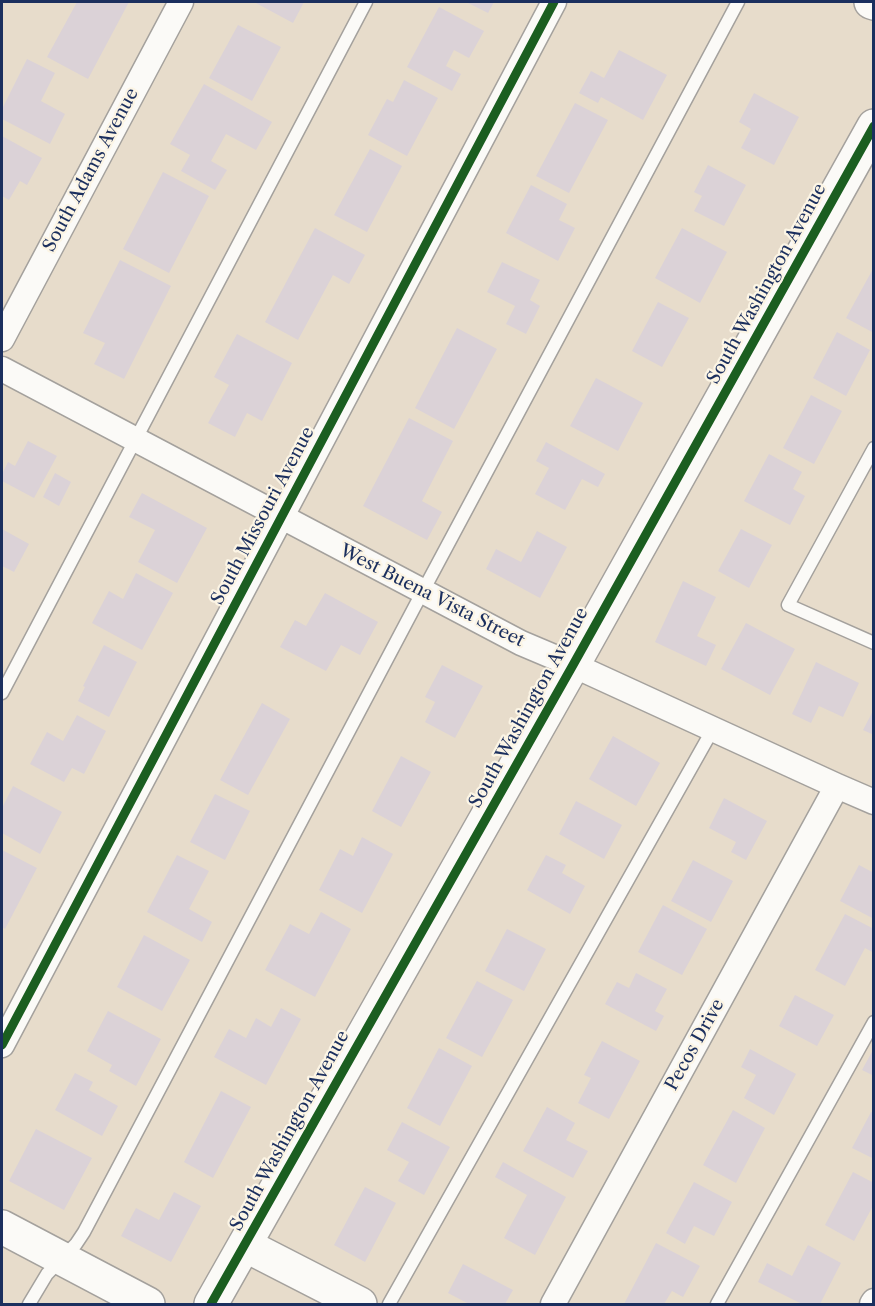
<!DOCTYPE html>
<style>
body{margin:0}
#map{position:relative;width:875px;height:1306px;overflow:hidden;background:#e7dccb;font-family:"Libre Caslon Text",serif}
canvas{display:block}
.frame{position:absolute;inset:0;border:3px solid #1b2f5e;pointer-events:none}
</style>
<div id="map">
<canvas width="875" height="1306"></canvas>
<div class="frame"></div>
</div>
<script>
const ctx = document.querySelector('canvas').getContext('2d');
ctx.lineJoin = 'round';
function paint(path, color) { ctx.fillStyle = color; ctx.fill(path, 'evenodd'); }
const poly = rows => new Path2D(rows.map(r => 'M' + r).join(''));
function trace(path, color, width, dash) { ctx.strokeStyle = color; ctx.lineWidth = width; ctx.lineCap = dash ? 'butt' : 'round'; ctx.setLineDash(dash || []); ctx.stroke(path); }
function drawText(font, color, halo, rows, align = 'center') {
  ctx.font = font + ' "Libre Caslon Text",serif'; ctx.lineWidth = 4.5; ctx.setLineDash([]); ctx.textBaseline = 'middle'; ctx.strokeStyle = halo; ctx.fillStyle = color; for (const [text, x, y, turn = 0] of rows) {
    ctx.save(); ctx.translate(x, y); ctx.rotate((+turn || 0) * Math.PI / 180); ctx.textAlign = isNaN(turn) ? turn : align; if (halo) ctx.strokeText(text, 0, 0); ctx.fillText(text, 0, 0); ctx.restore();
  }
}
const building = poly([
 [77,2,129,2,88,79,47,57],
 [254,2,304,2,293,23],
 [466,2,494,2,488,13],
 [439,7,484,31,469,58,454,50,446,66,461,74,452,91,407,67],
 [238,25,281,47,252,101,209,78],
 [619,50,667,75,643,120,601,97,598,103,579,93,591,71,604,78],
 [27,59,55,73,41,101,65,114,50,144,2,119,2,109],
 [404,80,438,98,407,156,368,135,387,99,393,102],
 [204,84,272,122,256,150,226,134,211,161,227,170,215,190,181,171,190,155,170,144],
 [754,93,799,117,774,165,741,148,751,129,739,122],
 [575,103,608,120,569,193,536,176],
 [2,136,42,158,27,185,20,181,9,200,2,196],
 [370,149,402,166,367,232,334,215],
 [708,165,746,185,724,226,694,211,702,196,694,192],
 [163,172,209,196,169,273,123,249],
 [531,185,567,204,559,220,575,228,558,261,506,233],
 [315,228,365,255,349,284,333,275,298,340,265,322],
 [682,228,727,252,700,303,655,278],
 [120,260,171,286,124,379,94,364,105,343,83,333],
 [502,262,540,280,530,300,540,306,526,334,506,324,515,306,487,292],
 [874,267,874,333,846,318],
 [658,302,689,318,662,367,632,351],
 [457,328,497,349,454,429,415,408],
 [837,332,870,350,846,396,813,378],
 [237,334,292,363,262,421,247,413,235,437,208,423,229,385,214,377],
 [596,378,643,403,618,451,570,426],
 [811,395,842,411,814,464,783,448],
 [409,418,453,441,422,501,442,512,427,540,363,506],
 [28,441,57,456,34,498,2,481,2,474,8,462,15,466],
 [546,442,605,474,598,487,582,479,565,510,535,494,549,468,536,461],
 [769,454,802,472,793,489,805,496,790,525,744,501],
 [55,473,71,482,59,506,43,497],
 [142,493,207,528,177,583,138,562,155,530,129,517],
 [2,529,29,544,14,572,2,566],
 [741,529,772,545,749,588,718,571],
 [537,531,567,547,540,598,486,569,496,549,521,562],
 [136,573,173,593,142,650,92,623,109,591,123,599],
 [683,581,716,597,697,636,716,645,706,666,655,642],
 [325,593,378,622,360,655,341,645,326,671,280,647,295,620,306,626],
 [746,623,795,649,770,695,721,669],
 [104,645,137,662,109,717,78,701,85,687,83,686],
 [816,662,859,683,843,717,819,706,811,723,792,714],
 [442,665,483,686,455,738,425,722,435,702,425,697],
 [262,703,290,719,248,795,220,780],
 [874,709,874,735,863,730],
 [77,715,106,731,84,774,72,768,64,782,30,764,47,732,63,741],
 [613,736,660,763,636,806,589,779],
 [401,756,431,772,401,827,372,811],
 [13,786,62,812,40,854,2,833,2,808],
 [215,794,250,811,225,860,190,842],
 [724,798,767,821,746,860,731,852,736,842,709,828],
 [576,801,622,825,604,859,559,834],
 [362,837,393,854,362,913,319,890,340,849,353,856],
 [2,850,37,868,5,929,2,927],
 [177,855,209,871,189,909,212,922,202,942,147,912],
 [546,855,566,865,562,873,585,886,570,914,527,890],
 [693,860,733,881,711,922,671,901],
 [859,865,874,873,874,919,840,901],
 [663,905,707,929,682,975,638,952],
 [321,912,351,929,315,997,265,970,290,924,309,934],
 [845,914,874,929,874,953,865,948,845,986,815,970],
 [507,929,546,949,524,991,485,971],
 [144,935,190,960,162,1011,117,987],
 [636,973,667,989,655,1011,664,1016,656,1031,605,1004,617,982,629,988],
 [477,981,513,1000,482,1057,446,1038],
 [795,995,834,1015,817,1046,779,1026],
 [281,1008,301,1019,266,1085,214,1057,229,1029,246,1038,256,1018,271,1027],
 [108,1011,161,1039,136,1086,109,1071,112,1065,87,1051],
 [602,1041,640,1061,609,1119,578,1103,591,1078,584,1075],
 [439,1048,472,1066,440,1126,407,1108],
 [874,1048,874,1072,872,1075,862,1070],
 [750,1049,796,1074,774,1115,744,1098,756,1075,741,1067],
 [75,1073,93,1082,89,1090,118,1106,102,1136,55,1110],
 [221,1091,251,1107,213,1178,184,1162],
 [547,1107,575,1123,566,1140,588,1151,573,1178,523,1151],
 [733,1110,765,1128,736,1183,703,1165],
 [871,1112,874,1113,874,1159,852,1148],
 [402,1122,450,1147,424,1195,398,1181,409,1162,387,1150],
 [36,1129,92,1158,64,1210,9,1181],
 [503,1162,566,1197,535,1255,504,1238,527,1195,495,1177],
 [853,1172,874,1183,874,1204,854,1241,825,1225],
 [694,1182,732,1202,714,1236,694,1226,685,1244,666,1233],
 [365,1187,396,1203,365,1262,334,1245],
 [174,1192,201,1206,171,1262,121,1236,136,1208,159,1220],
 [656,1243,700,1266,683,1297,672,1291,664,1304,624,1304],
 [808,1245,841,1263,820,1304,802,1304,758,1282,767,1263,792,1276],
 [463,1264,513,1290,505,1304,469,1304,448,1293]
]);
const lane = poly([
 [874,448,788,605,874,643],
 [2,693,366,2],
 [29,1304,47,1274,76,1244,84,1232,423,591,738,2],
 [389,1304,713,729],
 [717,1304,874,1022]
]);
const street = poly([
 [2,339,181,2],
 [2,369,521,643,573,665,837,786,874,802],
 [2,1045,554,2],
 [553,1304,837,786],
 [872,1304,874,1301]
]);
const secondary = poly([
 [871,2,874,3],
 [2,1227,148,1304],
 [245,1245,360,1304],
 [211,1304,573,665,874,126]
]);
const cycleway = poly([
 [2,1045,554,2],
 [211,1304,573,665,874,126]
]);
const streetNames = [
 ["South Adams Avenue",91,170,-62],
 ["South Washington Avenue",767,284,-61],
 ["South Missouri Avenue",263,516,-62],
 ["West Buena Vista Street",432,596,27],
 ["South Washington Avenue",529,708,-61],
 ["Pecos Drive",695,1045,-61],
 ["South Washington Avenue",290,1131,-61]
];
paint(building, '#dbd2d7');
trace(lane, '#a4a19d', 15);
trace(street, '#a4a19d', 27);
trace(secondary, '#a4a19d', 36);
trace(lane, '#fbfaf7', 12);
trace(street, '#fbfaf7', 24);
trace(secondary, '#fbfaf7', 33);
trace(cycleway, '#1b5e20', 9);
drawText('18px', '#1b2f5e', '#fcf5e5', streetNames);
</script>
